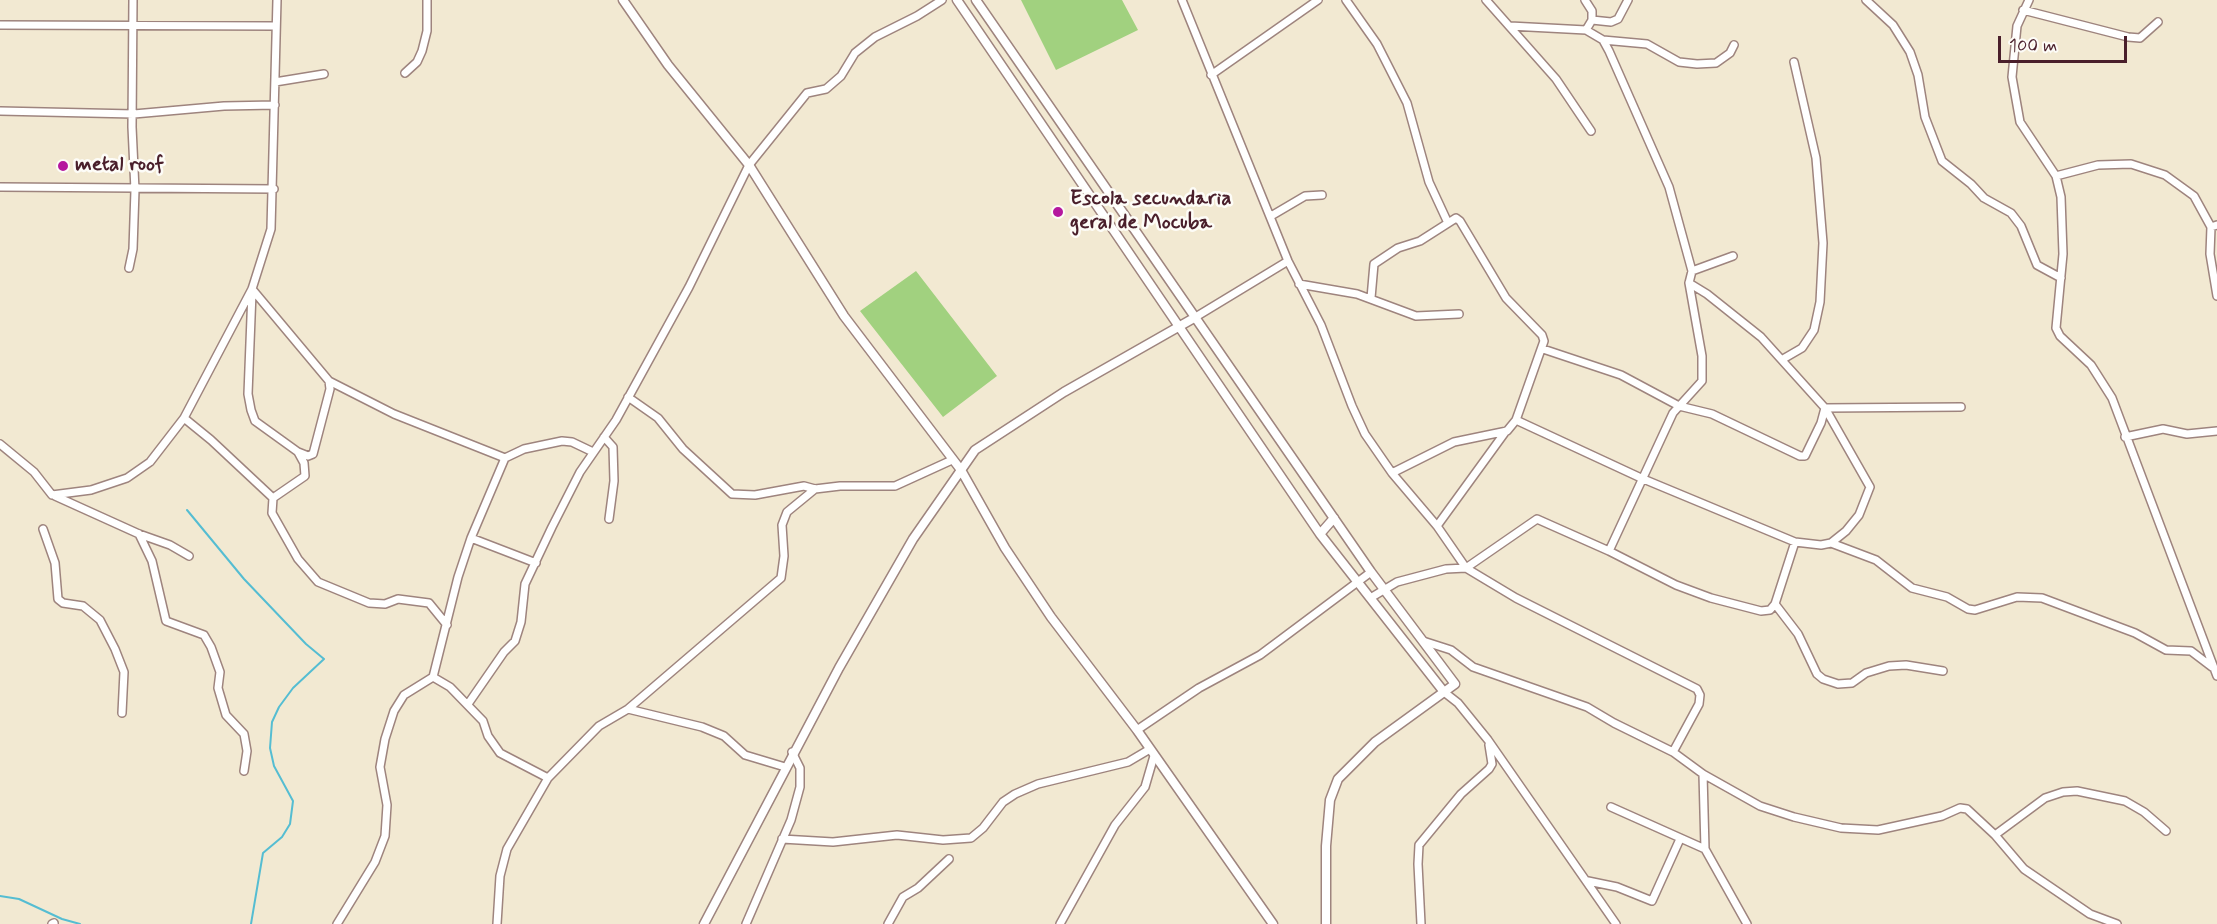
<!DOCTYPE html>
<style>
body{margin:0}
#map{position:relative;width:2217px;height:924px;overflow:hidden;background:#f2e9d2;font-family:Mynerve,sans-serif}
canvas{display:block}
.scale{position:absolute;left:1998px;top:36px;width:129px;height:27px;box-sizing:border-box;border:3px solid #4a1f2b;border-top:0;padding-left:8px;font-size:18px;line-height:21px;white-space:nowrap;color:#4a1f2b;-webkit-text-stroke:4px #fdfcf7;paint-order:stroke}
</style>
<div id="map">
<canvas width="2217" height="924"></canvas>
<div class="scale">100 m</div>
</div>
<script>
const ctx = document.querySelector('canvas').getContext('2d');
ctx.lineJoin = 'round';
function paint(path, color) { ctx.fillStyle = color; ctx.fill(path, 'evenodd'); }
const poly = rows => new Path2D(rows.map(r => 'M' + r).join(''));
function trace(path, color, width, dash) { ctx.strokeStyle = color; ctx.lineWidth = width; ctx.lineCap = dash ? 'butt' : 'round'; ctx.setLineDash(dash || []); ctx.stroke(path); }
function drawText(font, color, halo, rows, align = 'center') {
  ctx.font = font + ' Mynerve,sans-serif'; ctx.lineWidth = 5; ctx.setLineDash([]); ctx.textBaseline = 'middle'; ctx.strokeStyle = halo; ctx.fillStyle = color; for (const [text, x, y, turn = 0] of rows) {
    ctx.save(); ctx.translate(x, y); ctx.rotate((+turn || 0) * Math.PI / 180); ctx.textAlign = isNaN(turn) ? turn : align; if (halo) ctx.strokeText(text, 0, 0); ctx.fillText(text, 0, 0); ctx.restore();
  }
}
const green = poly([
 [1021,0,1122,0,1138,30,1056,70],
 [916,271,997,376,943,417,860,311]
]);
const stream = poly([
 [187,510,244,579,306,644,324,659,293,688,279,707,272,722,270,748,274,766,293,801,290,824,282,837,263,853,251,924],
 [0,896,19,899,62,919,80,924]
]);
const minor = poly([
 [1182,0,1288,261,1321,325,1352,406,1365,434,1392,473,1454,442,1507,431,1516,420,1641,478,1795,542,1821,545,1831,543,1846,531,1859,515,1870,487,1825,408,1961,407],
 [1346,0,1377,44,1407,103,1429,182,1448,223],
 [1486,0,1556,79,1591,131],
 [1866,0,1893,25,1910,52,1918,75,1925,117,1942,161,1971,184,1984,198,2011,213,2021,226,2037,265,2061,278],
 [2029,0,2017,26,2012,77,2020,122,2056,176,2061,197,2063,254,2056,328,2060,336,2091,365,2112,398,2217,676],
 [2023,10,2128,37,2140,38,2158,22],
 [1592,20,1611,22,1618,19,1628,0],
 [0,25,275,26],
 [1510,26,1586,30,1592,20,1592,11,1585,0],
 [1586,30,1603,40,1609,51,1669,187,1692,271],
 [1603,40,1647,44,1679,62,1697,64,1716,63,1730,53,1734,45],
 [405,73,417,62,422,51,427,31,427,0],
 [1211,75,1318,0],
 [275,82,324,74],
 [0,111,134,114,224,106,275,105],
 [2056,176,2098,165,2131,164,2165,175,2194,196,2211,227,2217,225],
 [0,187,274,189],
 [1271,216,1305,196,1322,195],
 [2211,227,2210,254,2217,296],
 [129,268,133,249,135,190,132,127,133,0],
 [1299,284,1357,294,1416,316,1459,314],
 [252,289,329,381,394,414,505,458,524,449,562,441,572,442,593,452],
 [252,292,248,394,251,410,255,421,298,452,304,463,305,476,273,498],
 [1371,298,1374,264,1398,248,1420,241,1456,218,1460,221,1506,298,1542,335,1544,341,1516,420],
 [1194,318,1288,261],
 [1543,349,1621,375,1679,406,1712,414,1800,456,1805,456,1821,423,1825,408,1761,337,1707,294,1689,283,1692,271,1733,256],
 [1783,359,1802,348,1814,330,1820,302,1823,243,1816,158,1794,62],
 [628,397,658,418,683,449,732,494,755,495,804,486,815,489,840,486,895,486,952,460],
 [184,418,211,440,273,498],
 [604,437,613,447,614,481,609,519],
 [2125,437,2163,429,2187,434,2217,431],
 [0,444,34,472,52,495,91,490,127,478,150,462,184,418,252,289,271,229,277,0],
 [298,452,308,456,313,454,330,389,329,381],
 [1392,473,1437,526,1466,568,1537,519,1609,551,1673,413,1702,381,1702,356,1689,283],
 [55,496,139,534,170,545,189,556],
 [273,498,272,513,298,559,318,582,369,603,385,604,398,599,429,603,447,625],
 [1437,526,1506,431],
 [43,529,55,563,58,599,63,603,83,606,100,620,115,649,124,672,122,713],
 [139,534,152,561,166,621,204,635,211,647,220,672,218,688,226,715,244,734,247,751,244,771],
 [471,538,505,458],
 [1831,543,1876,560,1912,588,1947,597,1968,609,1975,610,2017,597,2042,598,2135,633,2166,650,2191,651,2212,667],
 [1609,551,1676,585,1711,598,1761,611,1770,610,1775,604,1795,542],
 [1372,597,1397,582,1446,569,1466,568,1516,598,1697,689,1700,695,1699,704,1673,752],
 [1775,604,1798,634,1817,674,1823,679,1838,684,1852,683,1866,673,1889,666,1906,665,1943,671],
 [1423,641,1451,650,1473,667,1587,707,1614,723,1673,752,1703,774],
 [433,677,450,687,483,721,488,736,500,753,548,778,507,849,500,876,497,924],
 [1444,692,1458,703,1488,740,1616,924],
 [468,704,504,652,515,641,521,622,525,584,552,527,580,472,616,420,689,287,749,165,807,93,826,89,841,76,855,53,875,37,917,16,942,0],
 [628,709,781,578,784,556,782,525,787,512,815,489],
 [1137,730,1199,688,1260,655,1371,572],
 [548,778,599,726,628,709,702,727,724,736,745,755,785,767],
 [1611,807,1705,849],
 [1995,835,2045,798,2063,792,2077,791,2125,801,2144,812,2166,831],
 [782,839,833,842,897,835,943,840,971,838,983,828,1003,802,1015,794,1038,784,1128,762,1150,749],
 [1588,881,1617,887,1652,901,1680,839],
 [52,924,54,923],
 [337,924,375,862,385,836,387,805,380,767,385,739,394,711,404,695,433,677,458,577,471,538,536,563],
 [746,924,791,820,800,787,800,768,792,752],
 [888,924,903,897,918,888,949,859],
 [1060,924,1115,825,1145,787,1154,756],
 [1421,924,1418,864,1419,845,1461,794,1489,769,1492,764,1489,745],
 [1747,924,1705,849,1703,774,1760,806,1794,817,1841,828,1878,830,1942,816,1960,808,1967,809,1995,835,2024,869,2090,914,2117,924]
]);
const tertiary = poly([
 [623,0,668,65,749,165,844,316,961,470,1005,548,1051,617,1137,730,1273,924],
 [957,0,1320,534,1444,692],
 [976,0,1371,572,1455,684,1375,742,1338,779,1330,800,1326,846,1326,924],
 [1320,534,1334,518],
 [704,924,839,668,913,539,975,450,1064,392,1194,318]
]);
const markers = [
 [63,166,6,"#b5179e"],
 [1058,212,6,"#b5179e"]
];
const poiNames = [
 ["metal roof",75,166],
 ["Escola secundaria",1070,200],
 ["geral de Mocuba",1070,224]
];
paint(green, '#a1d17f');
trace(stream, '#55bdd2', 2);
trace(minor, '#9e847e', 10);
trace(tertiary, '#9e847e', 11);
trace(minor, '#fff', 7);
trace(tertiary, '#fff', 8);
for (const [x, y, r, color] of markers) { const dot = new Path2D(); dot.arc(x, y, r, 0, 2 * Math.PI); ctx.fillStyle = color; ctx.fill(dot); trace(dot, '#fdfcf7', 2); }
drawText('bold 21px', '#4a1f2b', '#fdfcf7', poiNames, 'left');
</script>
